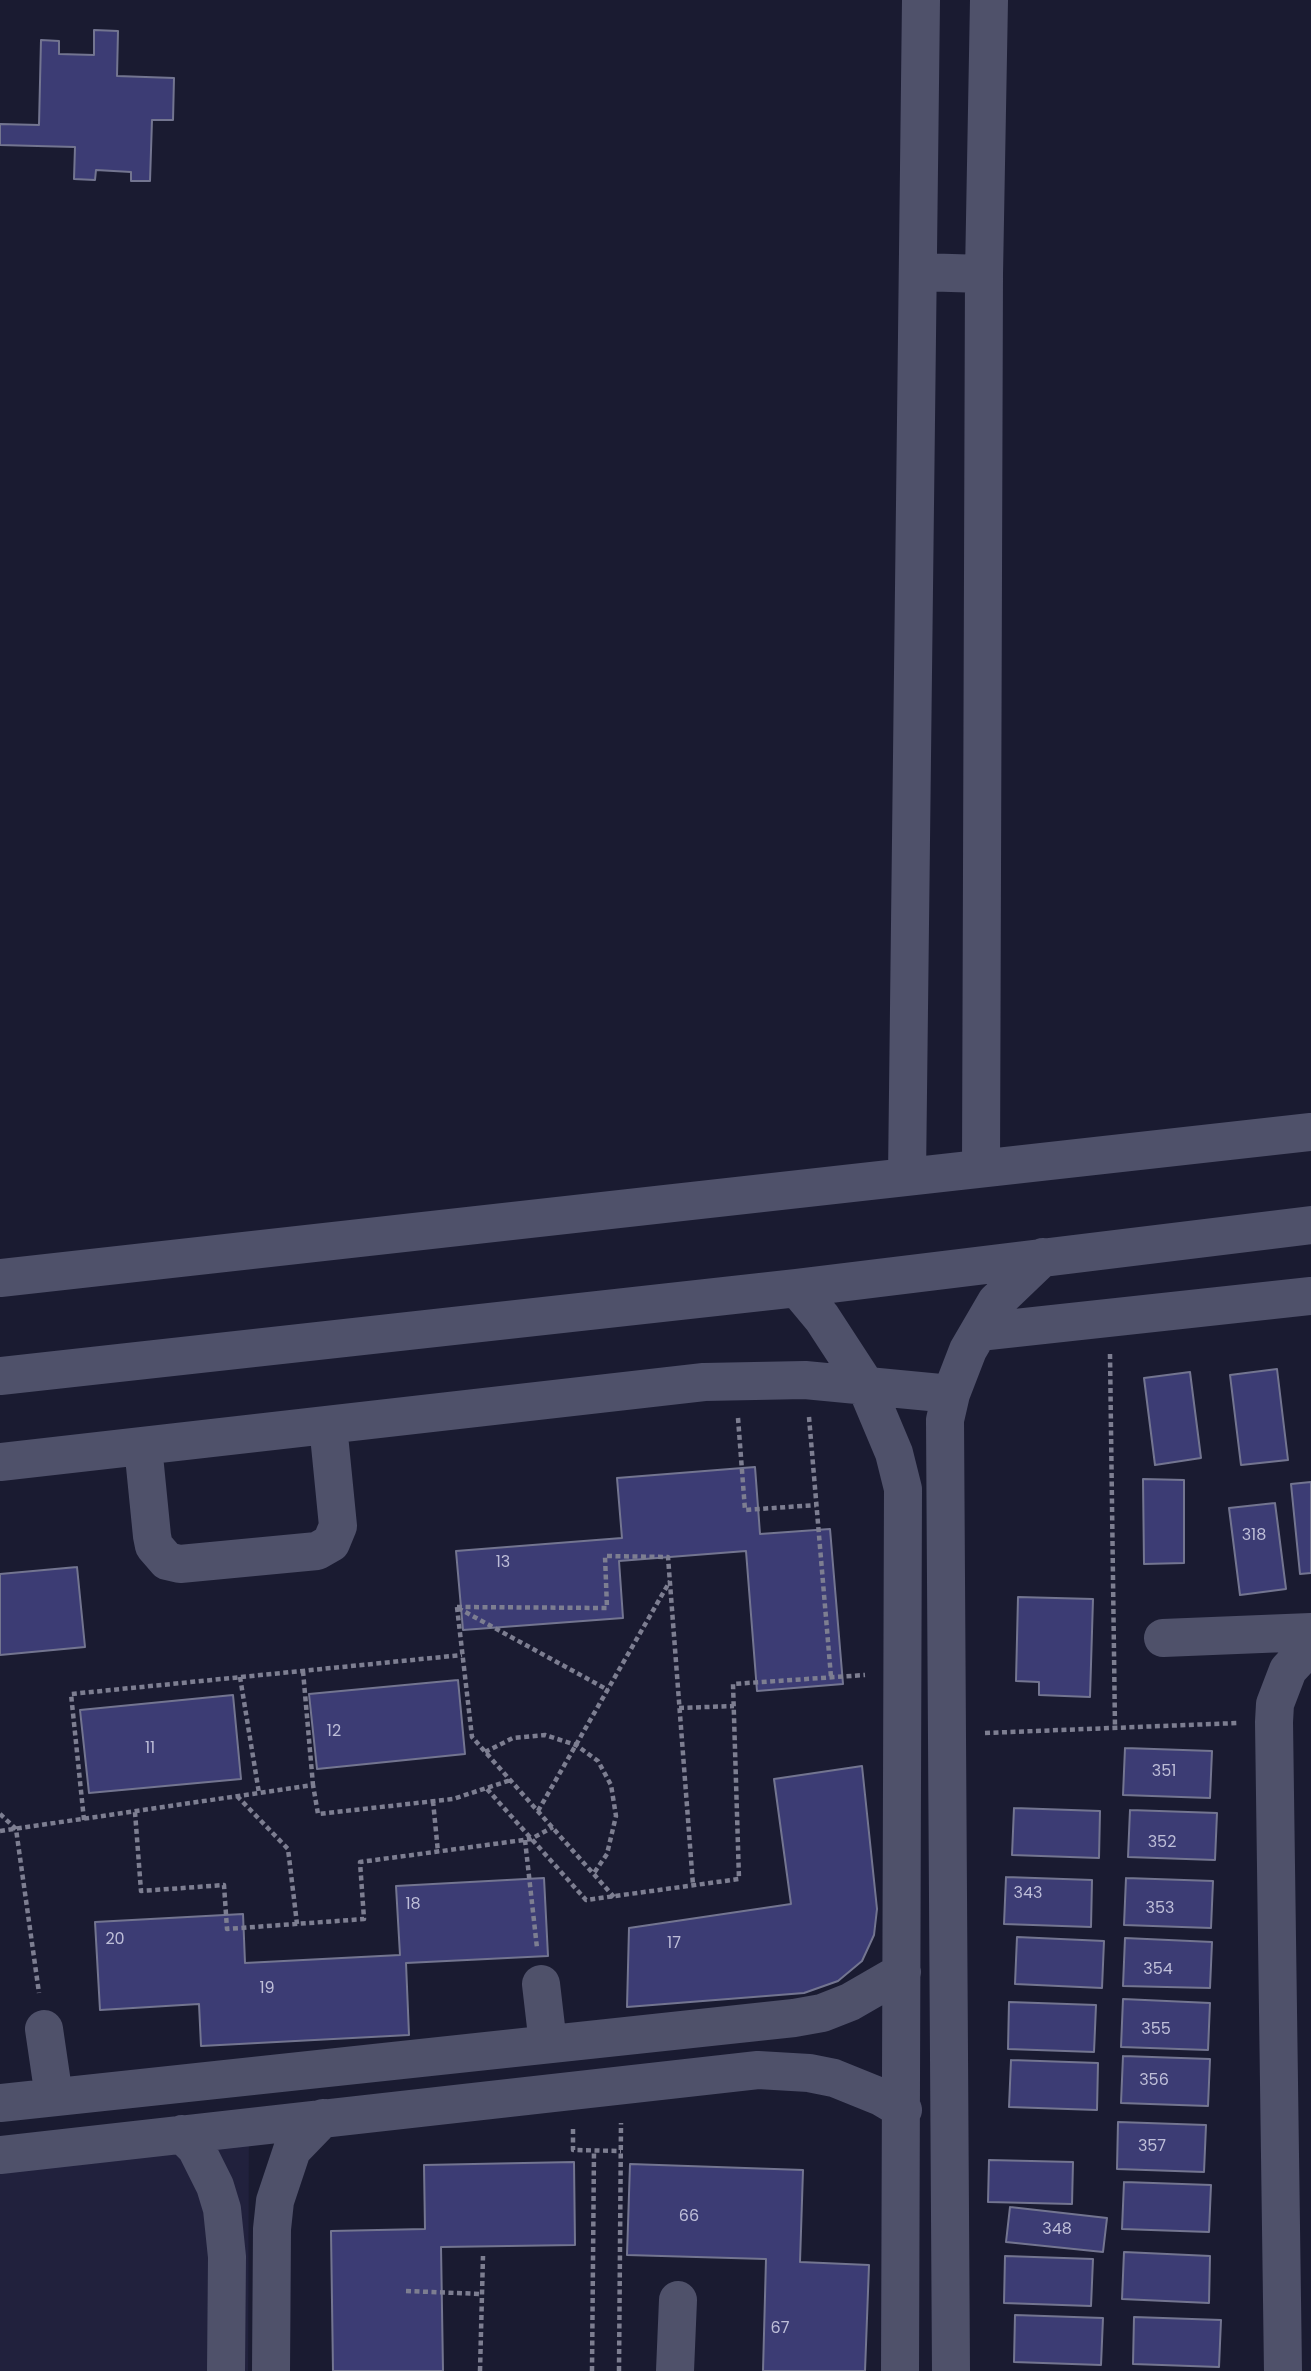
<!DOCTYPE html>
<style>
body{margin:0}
canvas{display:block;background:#1a1b31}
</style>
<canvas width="1311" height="2371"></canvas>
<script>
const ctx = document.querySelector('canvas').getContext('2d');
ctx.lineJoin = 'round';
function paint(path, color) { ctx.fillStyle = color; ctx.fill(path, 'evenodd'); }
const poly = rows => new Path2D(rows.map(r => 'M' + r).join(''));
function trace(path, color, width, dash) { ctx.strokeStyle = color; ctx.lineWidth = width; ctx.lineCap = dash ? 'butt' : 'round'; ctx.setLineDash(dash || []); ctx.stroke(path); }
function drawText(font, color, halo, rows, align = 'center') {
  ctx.font = font + ' Poppins,sans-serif'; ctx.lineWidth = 6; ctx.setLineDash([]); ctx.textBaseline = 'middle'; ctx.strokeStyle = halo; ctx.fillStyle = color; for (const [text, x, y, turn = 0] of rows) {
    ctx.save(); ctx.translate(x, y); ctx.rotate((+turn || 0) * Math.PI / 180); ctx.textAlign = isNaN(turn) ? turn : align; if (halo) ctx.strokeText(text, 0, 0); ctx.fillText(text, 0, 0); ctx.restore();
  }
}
const built = poly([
 [249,2109,248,2371,0,2371,0,2137]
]);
const building = poly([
 [94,30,118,31,117,76,174,78,173,120,152,120,150,181,131,181,131,172,96,170,95,180,74,179,75,147,0,145,0,124,39,125,41,40,59,41,59,54,94,55,94,30],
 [1277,1369,1288,1460,1241,1465,1230,1375,1277,1369],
 [1190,1372,1201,1458,1155,1465,1144,1378,1190,1372],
 [755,1467,760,1534,830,1529,843,1684,757,1691,746,1551,619,1561,623,1618,463,1630,456,1551,622,1538,617,1478,755,1467],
 [1143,1479,1184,1480,1184,1563,1144,1564,1143,1479],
 [1311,1482,1311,1573,1300,1574,1291,1484,1311,1482],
 [1275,1503,1286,1589,1240,1595,1229,1508,1275,1503],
 [77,1567,85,1647,0,1655,0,1574,77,1567],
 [1018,1597,1093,1599,1090,1697,1039,1695,1039,1682,1016,1681,1018,1597],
 [458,1680,465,1754,317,1769,309,1694,458,1680],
 [233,1695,241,1779,89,1793,80,1710,233,1695],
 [1125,1748,1212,1751,1210,1798,1123,1795,1125,1748],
 [862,1766,877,1909,874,1935,862,1961,838,1981,804,1993,627,2007,629,1928,791,1904,774,1779,862,1766],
 [1014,1808,1100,1811,1099,1858,1012,1855,1014,1808],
 [1130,1810,1217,1813,1215,1860,1128,1857,1130,1810],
 [1006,1877,1092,1880,1091,1927,1004,1924,1006,1877],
 [544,1878,548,1956,406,1963,409,2035,201,2046,199,2004,100,2010,95,1922,243,1914,245,1963,400,1955,396,1886,544,1878],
 [1126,1878,1213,1881,1211,1928,1124,1925,1126,1878],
 [1017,1937,1104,1941,1102,1988,1015,1984,1017,1937],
 [1125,1938,1212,1942,1210,1988,1123,1986,1125,1938],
 [1123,1999,1210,2003,1208,2050,1121,2047,1123,1999],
 [1009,2002,1096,2005,1094,2052,1008,2049,1009,2002],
 [1123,2056,1210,2059,1208,2106,1121,2103,1123,2056],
 [1011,2060,1098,2063,1097,2110,1009,2107,1011,2060],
 [1118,2122,1206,2125,1204,2172,1117,2169,1118,2122],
 [989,2160,1073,2162,1072,2204,988,2202,989,2160],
 [574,2162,575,2245,441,2247,443,2371,333,2371,331,2231,425,2229,424,2165,574,2162],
 [630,2164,803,2170,800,2262,869,2265,865,2371,763,2371,766,2259,627,2255,630,2164],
 [1124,2182,1211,2185,1209,2232,1122,2229,1124,2182],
 [1010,2207,1107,2218,1103,2252,1006,2242,1010,2207],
 [1124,2252,1210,2256,1209,2303,1122,2299,1124,2252],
 [1005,2256,1093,2259,1091,2306,1004,2303,1005,2256],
 [1015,2315,1103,2318,1101,2365,1014,2362,1015,2315],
 [1134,2317,1221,2320,1219,2367,1133,2364,1134,2317]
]);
const path = poly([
 [1110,1354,1115,1728],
 [809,1417,831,1677],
 [738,1418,745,1510,816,1505],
 [457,1607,607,1608,605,1556,668,1557,693,1885],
 [457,1607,472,1737,614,1897],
 [458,1608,608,1690],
 [303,1671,313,1785],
 [240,1677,259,1793],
 [679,1708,734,1706],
 [985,1733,1238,1723],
 [485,1752,513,1738,545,1735,576,1745,598,1761,611,1785,616,1816,607,1854,594,1873],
 [487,1789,586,1900,739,1879,733,1684,865,1675],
 [237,1796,288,1849,297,1924],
 [433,1801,438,1852],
 [538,1811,670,1581],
 [135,1812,141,1891,224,1885,227,1929,364,1919,360,1862,531,1839,553,1827],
 [0,1814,16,1829,39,1993],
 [84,1820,71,1694,462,1655],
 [0,1831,313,1785,318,1814,453,1799,511,1780],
 [525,1840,537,1948],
 [573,2129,573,2150,621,2151],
 [406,2291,482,2294],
 [480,2371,483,2256],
 [592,2371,594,2150],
 [619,2371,621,2123]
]);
const minor = poly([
 [919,272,984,274],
 [981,1167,984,274,989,0],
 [907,1176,921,0],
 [0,1278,1311,1132],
 [797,1288,822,1318,865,1384,894,1453,903,1489,900,2371],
 [979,1332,1311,1296],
 [0,1376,797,1288,1311,1225],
 [143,1446,152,1536,154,1546,167,1561,180,1564,317,1551,331,1543,338,1526,328,1425],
 [0,1462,704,1382,805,1380,951,1394],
 [1163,1638,1311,1632],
 [541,1984,548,2044],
 [44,2029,54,2097],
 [0,2103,794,2018,822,2013,850,2002,902,1972],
 [182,2134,196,2148,215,2186,222,2209,227,2257,226,2371],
 [0,2155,758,2070,809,2073,834,2078,881,2097,903,2110],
 [271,2371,272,2229,275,2201,292,2150,323,2118],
 [675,2371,678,2300],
 [951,2371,945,1420,951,1394,968,1350,996,1302,1043,1257],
 [1283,2371,1274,1722,1275,1704,1288,1670,1311,1645]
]);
const numberNames = [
 ["318",1254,1536],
 ["13",503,1563],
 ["12",334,1732],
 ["11",150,1749],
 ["351",1164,1772],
 ["352",1162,1843],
 ["343",1028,1894],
 ["18",413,1905],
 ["353",1160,1909],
 ["20",115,1940],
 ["17",674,1944],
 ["354",1158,1970],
 ["19",267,1989],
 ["355",1156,2030],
 ["356",1154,2081],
 ["357",1152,2147],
 ["66",689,2217],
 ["348",1057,2230],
 ["67",780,2329]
];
paint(built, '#21213d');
paint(building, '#3c3c74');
trace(building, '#737590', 2);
trace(path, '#7d7e91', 4.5, [5, 3.5]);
trace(minor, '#4f516a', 38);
drawText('16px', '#bebed8', null, numberNames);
</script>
